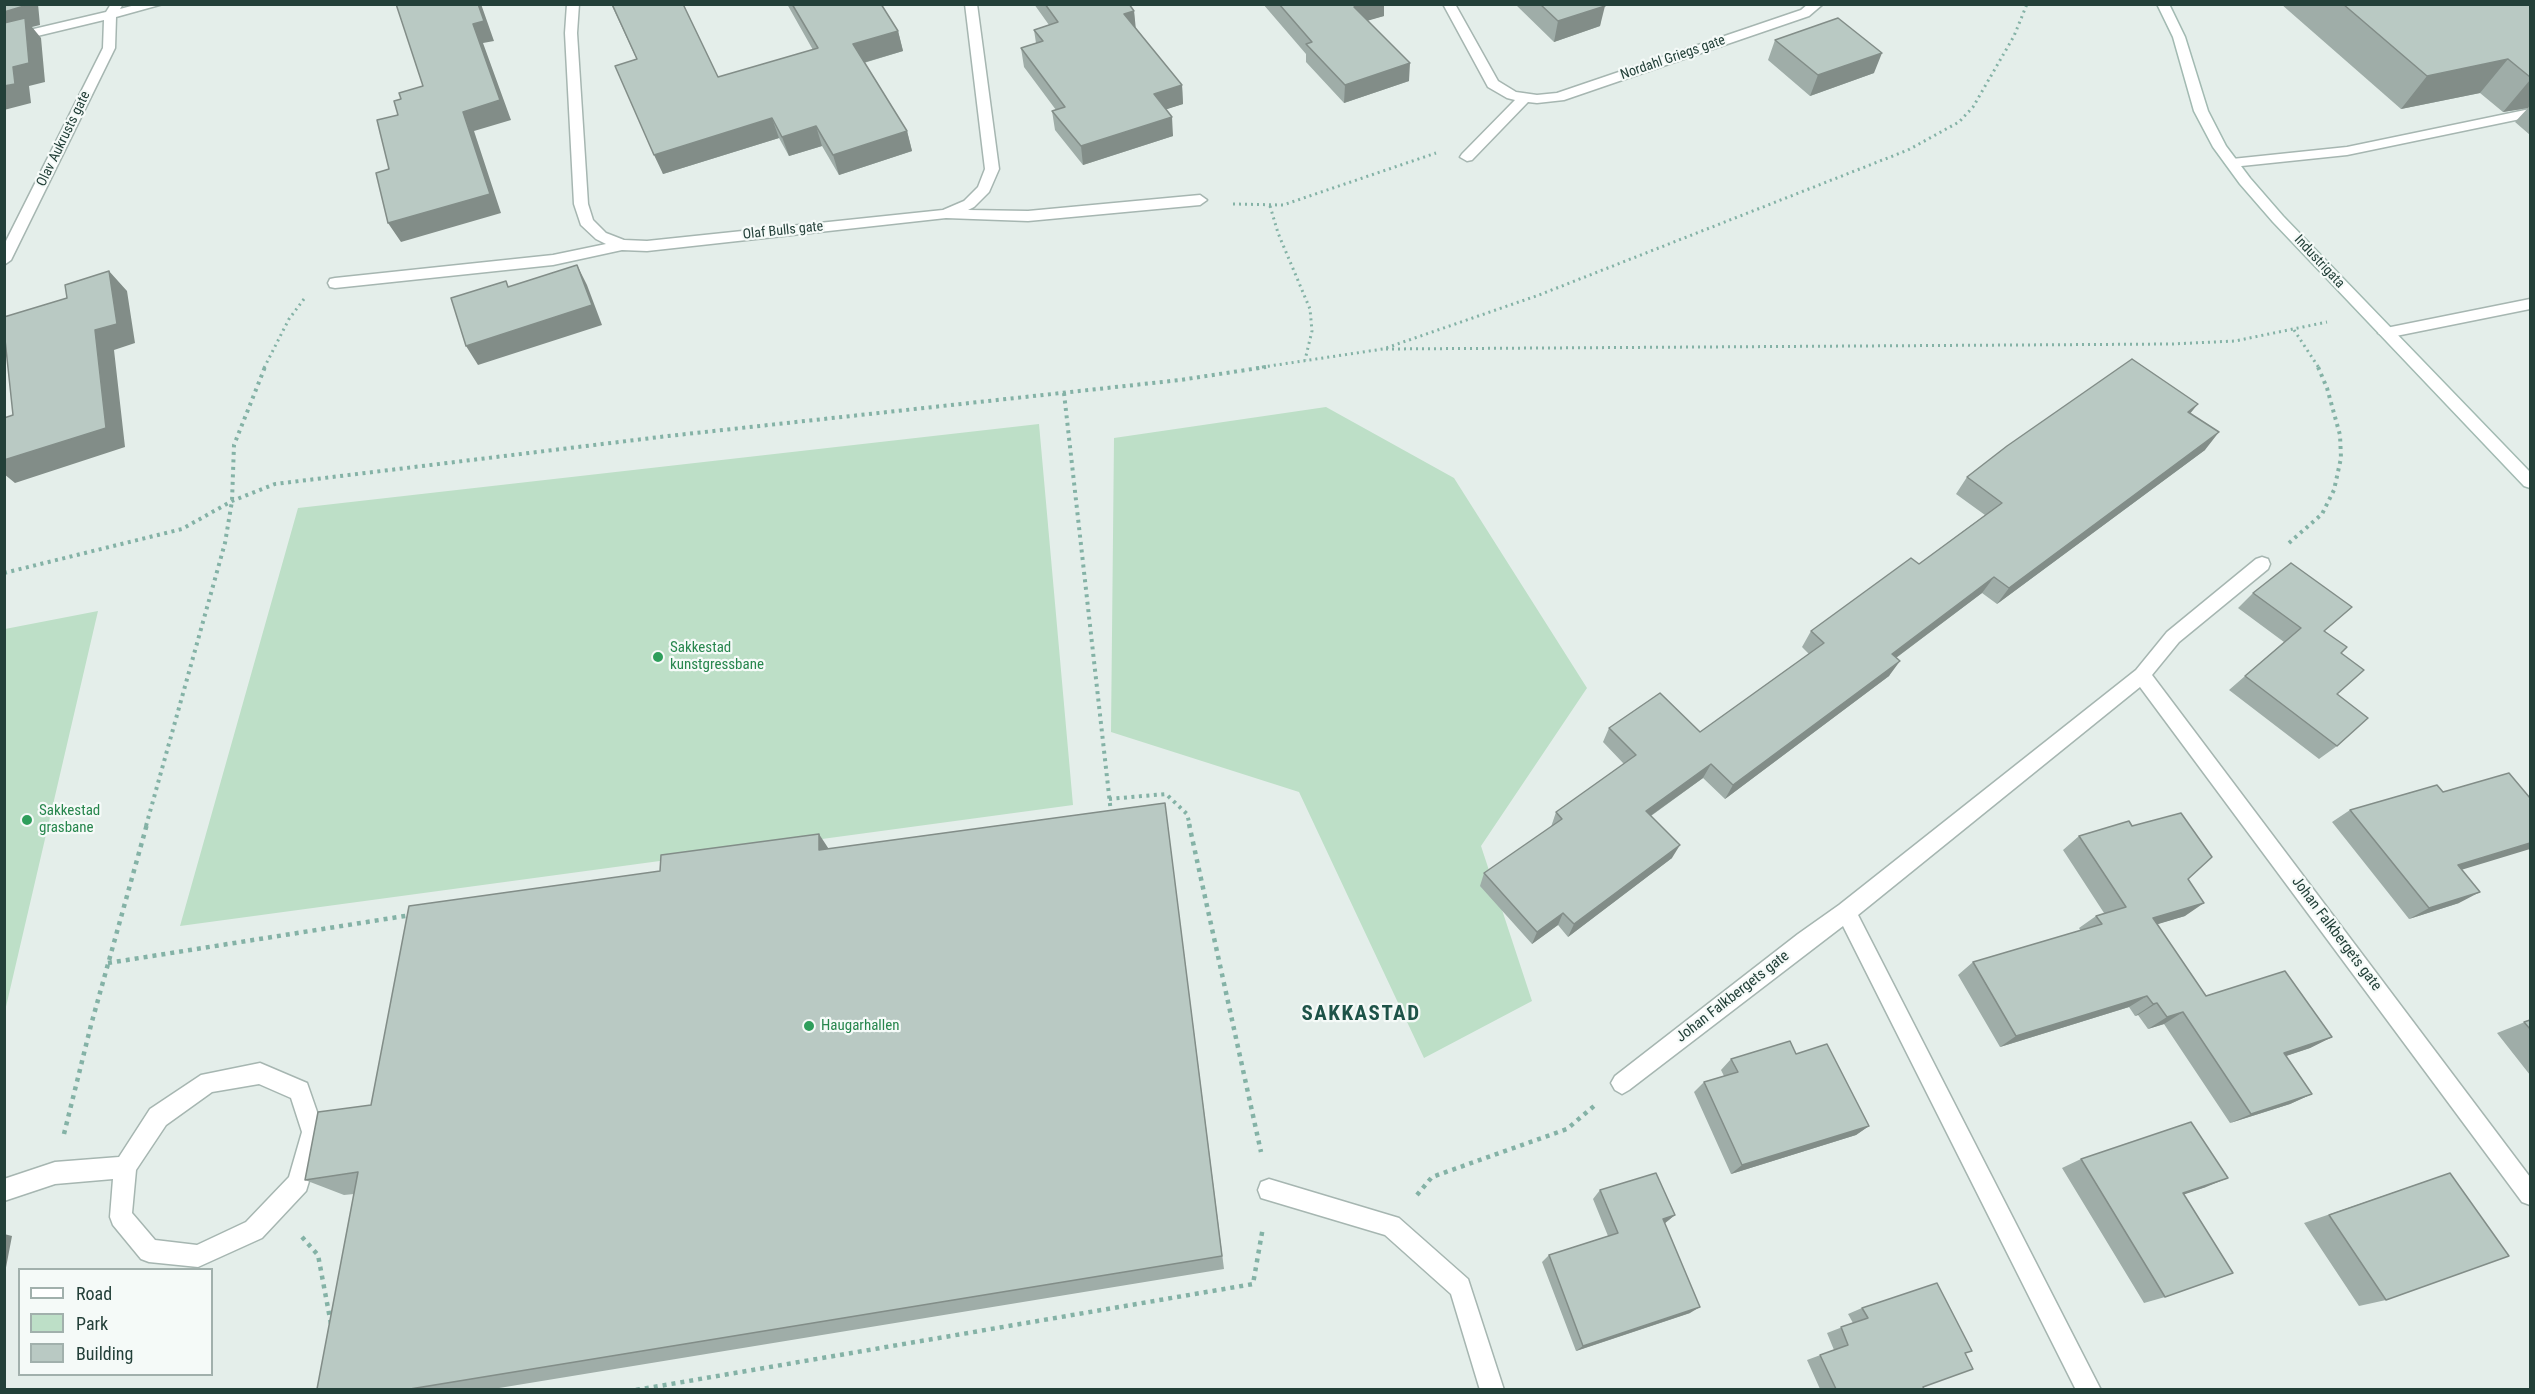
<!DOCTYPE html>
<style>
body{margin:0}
#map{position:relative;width:2535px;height:1394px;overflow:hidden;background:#e4eeea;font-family:"Roboto Condensed",sans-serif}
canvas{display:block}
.frame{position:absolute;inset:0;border:6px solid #234039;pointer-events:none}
.legend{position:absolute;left:18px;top:1268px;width:195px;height:108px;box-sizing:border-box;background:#f5faf8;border:2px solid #a1b0ac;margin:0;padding:8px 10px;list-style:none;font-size:18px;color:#234039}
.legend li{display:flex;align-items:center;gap:12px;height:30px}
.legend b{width:30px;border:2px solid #a1b0ac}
</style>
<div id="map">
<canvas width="2535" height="1394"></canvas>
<div class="frame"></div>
<ul class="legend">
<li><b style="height:8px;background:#fff"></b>Road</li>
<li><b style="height:16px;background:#bddfc7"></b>Park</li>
<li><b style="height:16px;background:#b9c9c3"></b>Building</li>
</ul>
</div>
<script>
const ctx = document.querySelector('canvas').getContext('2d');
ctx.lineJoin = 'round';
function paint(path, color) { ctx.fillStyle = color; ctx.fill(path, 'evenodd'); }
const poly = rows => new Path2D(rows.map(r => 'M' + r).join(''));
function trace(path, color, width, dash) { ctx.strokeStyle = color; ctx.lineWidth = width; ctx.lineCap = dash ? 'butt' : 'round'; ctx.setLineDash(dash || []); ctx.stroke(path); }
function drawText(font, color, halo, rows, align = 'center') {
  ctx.font = font + ' "Roboto Condensed",sans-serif'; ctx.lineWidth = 4.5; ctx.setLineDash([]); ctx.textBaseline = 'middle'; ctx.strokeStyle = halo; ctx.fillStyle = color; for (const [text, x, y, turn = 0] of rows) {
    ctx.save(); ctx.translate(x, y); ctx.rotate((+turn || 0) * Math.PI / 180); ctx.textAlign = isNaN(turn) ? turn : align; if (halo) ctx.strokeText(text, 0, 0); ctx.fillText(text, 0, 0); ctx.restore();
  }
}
const green = poly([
 [1326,407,1454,478,1587,688,1481,846,1532,1001,1424,1058,1299,792,1111,732,1114,438],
 [1039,424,1073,805,180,926,298,508],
 [98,611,5,1011,5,629]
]);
const pathFar2 = poly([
 [1233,204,1283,205,1436,153],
 [1270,206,1278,233,1310,309,1312,331,1305,360],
 [2294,330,2319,368],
 [1386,349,2172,344,2235,341,2327,322],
 [264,368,289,319,304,299],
 [1256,368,1383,349,1539,295,1908,150,1959,122,1973,107,2014,36,2027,4]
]);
const pathFar1 = poly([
 [1064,393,1111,813],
 [2289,543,2322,514,2334,490,2341,458,2340,435,2327,388,2318,367],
 [4,573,182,529,232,501,275,484,668,436,1180,380,1266,367],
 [1109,799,1166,794,1187,814,1190,826],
 [146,826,225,543,232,501,234,445,265,367]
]);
const path = poly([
 [1189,824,1261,1152],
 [108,963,411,915],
 [64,1134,91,1025,147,824],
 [1417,1195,1432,1177,1567,1129,1594,1106],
 [302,1237,318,1255,331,1324],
 [636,1390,1253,1284,1263,1227]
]);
const lane = poly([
 [2530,109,2530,117,2347,155,2232,167,2225,163,2232,159,2347,147,2530,109],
 [2530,299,2530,309,2386,338,2378,333,2386,328,2530,299],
 [260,1063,307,1083,324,1132,306,1191,262,1238,198,1267,149,1262,141,1259,113,1225,110,1217,113,1179,55,1184,4,1201,4,1179,55,1162,119,1157,150,1109,201,1075,260,1063],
 [259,1084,291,1098,302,1132,289,1177,246,1222,197,1245,155,1240,132,1213,136,1170,166,1125,212,1092,259,1084],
 [1269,1179,1399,1218,1468,1279,1504,1390,1480,1390,1451,1294,1385,1235,1261,1198,1258,1190,1261,1182,1269,1179]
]);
const street = poly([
 [111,4,123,4,120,9,139,4,163,4,116,17,115,48,11,260,4,265,4,245,103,48,104,20,4,44,4,36,106,12,111,4],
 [567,4,579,4,577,33,588,204,593,220,606,233,624,240,647,241,943,210,964,201,978,187,985,169,965,4,977,4,999,169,989,192,974,207,968,210,1028,211,1200,195,1207,200,1200,205,1028,221,946,218,647,251,622,250,553,265,335,288,330,287,328,283,330,279,335,278,553,255,606,244,596,239,581,225,574,204,565,33,567,4],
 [1443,4,1455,4,1498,81,1516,92,1537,95,1557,93,1801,10,1808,4,1823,4,1809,16,1564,100,1537,103,1528,102,1472,160,1467,161,1460,157,1462,154,1515,100,1507,98,1488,87,1443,4],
 [2262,557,2268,559,2270,564,2268,569,2179,642,2152,675,2530,1177,2530,1205,2522,1202,2140,687,1858,915,2101,1390,2076,1390,1843,926,1629,1090,1622,1094,1615,1090,1611,1083,1615,1076,1798,934,1839,905,2136,670,2167,632,2256,559,2262,557]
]);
const secondary = poly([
 [2157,4,2169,4,2185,37,2208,111,2226,146,2250,178,2283,216,2530,472,2530,488,2524,486,2273,222,2240,184,2213,147,2194,111,2173,37,2157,4]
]);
const wall = poly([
 [611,4,683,4,718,77,813,50,787,4,881,4,898,31,903,51,864,63,907,131,912,151,839,175,822,146,789,156,779,138,663,174,637,60],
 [1034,4,1129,4,1134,11,1135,27,1182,85,1183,104,1166,109,1173,136,1083,165,1055,130,1052,111,1056,110,1024,67,1021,48,1036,43,1034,30,1049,25],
 [1263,4,1384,4,1384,16,1368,20,1409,81,1344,103,1306,62,1306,54],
 [1515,4,1603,4,1600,26,1554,42],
 [2281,4,2530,4,2530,135,2515,122,2528,108,2503,112,2480,93,2401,109],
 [1775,40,1874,73,1810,96,1768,60],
 [2191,413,2205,450,1997,604,1982,593,1896,658,1889,676,1725,799,1703,778,1651,816,1672,858,1568,937,1558,925,1532,944,1480,886,1484,873,1551,827,1556,812,1624,764,1603,742,1609,728,1700,732,1809,654,1802,647,1811,631,1919,564,1985,515,1956,494,1967,477],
 [2253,593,2325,631,2341,653,2337,694,2337,746,2319,759,2229,690,2284,642,2238,608],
 [1165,803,1224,1269,493,1389,317,1389,354,1194,344,1195,305,1180,371,1105,828,849],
 [2350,810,2461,870,2459,903,2409,919,2332,822],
 [2132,826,2188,879,2185,916,2157,924,2206,996,2332,1037,2310,1048,2286,1056,2312,1094,2290,1104,2230,1123,2164,1024,2148,1029,2138,1015,2135,1016,2129,1007,2000,1047,1958,975,1973,962,2081,931,2079,928,2096,916,2104,913,2063,850,2079,836],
 [2530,1020,2530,1075,2497,1033],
 [1796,1054,1869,1126,1856,1135,1731,1174,1694,1092,1704,1082,1724,1076,1721,1070,1731,1059],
 [2081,1159,2206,1187,2184,1194,2165,1297,2144,1303,2062,1168],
 [2450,1173,2386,1300,2359,1306,2304,1223],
 [1600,1190,1675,1215,1664,1224,1690,1313,1576,1351,1542,1262,1549,1255,1608,1236,1593,1199],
 [1862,1308,1965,1353,1923,1387,1924,1389,1820,1389,1807,1360,1834,1350,1827,1333,1853,1323,1848,1314]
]);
const shadedWall = poly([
 [24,4,38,4,40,25,32,27,41,38,45,82,29,86,31,103,4,110,4,12],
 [478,4,481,4,494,41,483,43,511,120,474,131,501,213,401,242,388,223,463,112,473,24],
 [1361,4,1384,4,1384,16,1353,25,1354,7],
 [1605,6,1600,26,1554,42,1558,21],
 [1134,11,1136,30,1124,14],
 [898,31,903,51,859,64,853,44],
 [1882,53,1874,73,1810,96,1818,75],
 [2508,59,2480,93,2401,109,2427,76],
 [1410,63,1409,81,1344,103,1345,85],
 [2530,80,2530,105,2528,108,2503,112],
 [1182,85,1183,104,1155,113,1154,94],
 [1172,117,1173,136,1083,165,1081,146],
 [772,118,779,138,663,174,654,155],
 [816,126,822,146,789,156,782,137],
 [907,131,912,151,839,175,833,155],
 [577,265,587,285,602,325,478,365,466,346],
 [109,271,127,291,135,343,114,350,125,447,15,483,4,474,4,460,95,330],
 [2198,404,2184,421,2188,412],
 [2219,432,2205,450,1997,604,2009,588],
 [1994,577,1982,593,1881,669,1892,654],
 [1900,661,1889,676,1725,799,1733,785],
 [1711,764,1703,778,1639,824,1646,811],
 [819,834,836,860,819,850],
 [2530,843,2530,849,2438,877,2458,865],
 [1680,845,1672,858,1568,937,1574,924],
 [2480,892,2459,903,2409,919,2429,908],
 [2204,903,2185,916,2135,931,2153,918],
 [1563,913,1558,925,1532,944,1537,932],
 [2147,996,2129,1007,2000,1047,2016,1036],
 [2157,1003,2138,1015,2135,1016,2153,1004],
 [2183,1012,2164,1024,2148,1029,2167,1017],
 [2332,1037,2310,1048,2262,1064,2284,1053],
 [2312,1094,2290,1104,2230,1123,2251,1114],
 [1869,1126,1856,1135,1731,1174,1742,1165],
 [2228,1178,2206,1187,2162,1202,2183,1193],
 [1675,1215,1665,1223,1653,1227,1663,1219],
 [4,1234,12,1236,4,1278],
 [1700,1307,1690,1313,1576,1351,1583,1346]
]);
const building = poly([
 [4,4,24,4,24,6,4,12,4,4],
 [396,4,478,4,484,21,473,24,500,100,463,112,490,194,388,223,376,173,389,169,377,120,398,115,394,101,401,99,399,93,423,86,396,4],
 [612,4,683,4,718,77,818,48,792,4,881,4,898,31,853,44,907,131,833,155,816,126,782,137,772,118,654,155,615,66,637,59,612,4],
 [1045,4,1129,4,1134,11,1124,14,1182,85,1154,94,1172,117,1081,146,1052,111,1065,107,1021,48,1043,41,1034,30,1058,22,1045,4],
 [1279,4,1361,4,1354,7,1410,63,1345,85,1306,44,1312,42,1279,4],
 [1540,4,1603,4,1605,6,1558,21,1540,4],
 [2343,4,2530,4,2530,77,2508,59,2427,76,2343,4],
 [25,18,29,63,13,67,15,84,4,86,4,23,25,18],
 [1838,18,1882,53,1818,75,1775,40,1838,18],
 [577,265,592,305,466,346,451,298,506,281,508,287,577,265],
 [109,271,117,324,95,330,106,428,4,460,4,418,13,415,4,330,4,317,67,298,65,285,109,271],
 [2132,359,2198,404,2188,412,2219,432,2009,588,1994,577,1892,654,1900,661,1733,785,1711,764,1646,811,1680,845,1574,924,1563,913,1537,932,1484,873,1562,819,1556,812,1636,755,1609,728,1660,693,1700,732,1824,643,1811,631,1911,558,1919,564,2002,503,1967,477,2007,446,2132,359],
 [2291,563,2352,607,2324,631,2347,647,2341,653,2364,670,2337,694,2368,718,2337,746,2245,676,2301,628,2253,593,2291,563],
 [2509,773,2530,798,2530,843,2458,865,2480,892,2429,908,2350,810,2437,785,2443,792,2509,773],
 [1165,803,1222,1256,410,1389,317,1389,358,1172,305,1180,318,1112,371,1105,409,906,660,871,661,855,819,834,819,850,1165,803],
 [2181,813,2212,857,2188,879,2204,903,2153,918,2206,996,2285,971,2332,1037,2284,1053,2312,1094,2251,1114,2183,1012,2167,1017,2157,1003,2153,1004,2147,996,2016,1036,1973,962,2102,924,2096,916,2126,907,2079,836,2129,821,2132,826,2181,813],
 [2530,1020,2530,1029,2524,1022,2530,1020],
 [1790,1041,1796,1054,1827,1044,1869,1126,1742,1165,1704,1082,1738,1072,1731,1059,1790,1041],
 [2191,1122,2228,1178,2183,1193,2233,1273,2165,1297,2081,1159,2191,1122],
 [1656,1173,1675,1215,1663,1219,1700,1307,1583,1346,1549,1255,1618,1233,1600,1190,1656,1173],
 [2450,1173,2509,1256,2386,1300,2329,1215,2450,1173],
 [1937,1283,1972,1351,1965,1353,1973,1369,1923,1387,1924,1389,1836,1389,1820,1355,1848,1345,1841,1327,1868,1318,1862,1308,1937,1283]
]);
const markers = [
 [658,657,6,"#2e9e5b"],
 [27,820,6,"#2e9e5b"],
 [809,1026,6,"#2e9e5b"]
];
const farStreetnames = [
 ["Nordahl Griegs gate",1673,58,-19],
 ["Olav Aukrusts gate",64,139,-64],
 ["Olaf Bulls gate",783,231,-6],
 ["Industrigata",2319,262,47]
];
const leisureNames = [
 ["Sakkestad",670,648],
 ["kunstgressbane",670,665],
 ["Sakkestad",39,811],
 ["grasbane",39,828],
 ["Haugarhallen",821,1026]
];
const streetNames = [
 ["Johan Falkbergets gate",2336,934,53],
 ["Johan Falkbergets gate",1733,997,-38]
];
const districtNames = [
 ["SAKKASTAD",1361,1015]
];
paint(green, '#bddfc7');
trace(lane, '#a6b6b1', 3);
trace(street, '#a6b6b1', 3);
trace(secondary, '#a2bab2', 3);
trace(pathFar2, '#84b2a6', 3, [2, 4]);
trace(pathFar1, '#84b2a6', 4, [3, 4.5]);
trace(path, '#84b2a6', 4.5, [4, 5]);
paint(lane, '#fff');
paint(street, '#fff');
paint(secondary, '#fff');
paint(wall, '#9fada8');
paint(shadedWall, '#828d88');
paint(building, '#b9c9c3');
trace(building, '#828d88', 1.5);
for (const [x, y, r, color] of markers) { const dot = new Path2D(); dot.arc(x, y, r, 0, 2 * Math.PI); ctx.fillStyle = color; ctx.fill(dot); trace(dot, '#f5faf8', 2); }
drawText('14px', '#234039', '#f5faf8', farStreetnames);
drawText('15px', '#27864d', '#f5faf8', leisureNames, 'left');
drawText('15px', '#234039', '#f5faf8', streetNames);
ctx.letterSpacing = '1.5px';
drawText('bold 21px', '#1e5348', '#f5faf8', districtNames);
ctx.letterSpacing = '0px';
</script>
